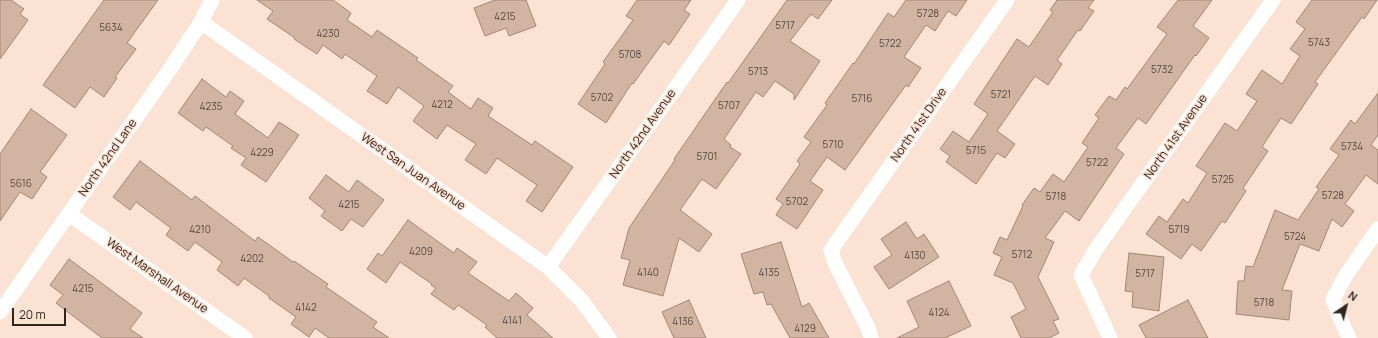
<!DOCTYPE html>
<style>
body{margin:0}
#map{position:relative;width:1378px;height:338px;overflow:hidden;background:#fbe2d3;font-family:Manrope,sans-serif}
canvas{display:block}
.north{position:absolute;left:1326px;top:286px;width:40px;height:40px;-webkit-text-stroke:3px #fbe2d3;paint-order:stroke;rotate:35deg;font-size:11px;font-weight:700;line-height:16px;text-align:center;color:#31251e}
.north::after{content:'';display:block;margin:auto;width:14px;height:18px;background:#31251e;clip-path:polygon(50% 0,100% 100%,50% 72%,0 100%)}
.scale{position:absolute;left:12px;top:308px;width:54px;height:18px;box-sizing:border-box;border:2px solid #31251e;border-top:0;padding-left:5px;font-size:12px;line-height:14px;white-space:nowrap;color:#31251e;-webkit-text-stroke:3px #fbe2d3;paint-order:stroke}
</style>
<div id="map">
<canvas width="1378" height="338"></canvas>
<div class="north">N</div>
<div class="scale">20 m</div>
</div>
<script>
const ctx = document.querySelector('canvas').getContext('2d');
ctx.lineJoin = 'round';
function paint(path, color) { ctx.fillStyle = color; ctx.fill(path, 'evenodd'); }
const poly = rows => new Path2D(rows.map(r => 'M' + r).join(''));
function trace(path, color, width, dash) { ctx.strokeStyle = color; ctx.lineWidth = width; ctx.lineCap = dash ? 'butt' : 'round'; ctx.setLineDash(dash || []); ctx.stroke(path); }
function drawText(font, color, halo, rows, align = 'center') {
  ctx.font = font + ' Manrope,sans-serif'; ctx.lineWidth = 3; ctx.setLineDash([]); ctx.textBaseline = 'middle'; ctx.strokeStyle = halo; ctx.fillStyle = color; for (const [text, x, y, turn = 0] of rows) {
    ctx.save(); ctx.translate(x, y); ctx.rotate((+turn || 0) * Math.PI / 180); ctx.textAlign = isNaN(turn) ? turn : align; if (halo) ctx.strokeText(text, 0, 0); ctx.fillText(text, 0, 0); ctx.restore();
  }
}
const building = poly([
 [0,0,11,0,24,9,20,14,28,20,0,59,0,0],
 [104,0,158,0,127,43,136,49,115,77,117,78,104,97,90,87,75,108,43,85,104,0],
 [257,0,333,0,351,13,347,20,372,37,377,30,418,58,416,60,453,86,448,92,471,109,478,98,493,108,488,116,532,145,535,141,573,167,542,212,526,201,537,185,497,158,486,174,465,160,476,144,447,125,437,139,413,121,424,106,398,87,387,104,367,91,377,76,345,54,342,59,323,45,317,54,294,39,295,38,267,19,273,11,257,0],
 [495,0,526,0,536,26,509,36,506,28,485,36,474,8,495,0],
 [637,0,691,0,684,10,690,14,669,45,664,41,633,84,632,83,606,123,578,104,605,64,603,62,633,20,626,16,637,0],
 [787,0,832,0,818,19,811,14,790,41,820,61,794,100,794,94,775,81,763,97,756,92,724,139,731,145,730,147,741,154,716,189,702,179,680,210,712,234,699,252,679,238,663,296,623,285,630,260,621,258,629,228,675,160,674,159,727,82,728,83,787,0],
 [906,0,967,0,956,16,948,11,935,31,926,25,904,57,921,68,908,87,906,85,845,170,827,157,810,181,823,190,797,229,776,215,783,204,776,199,800,164,797,161,811,142,804,137,827,105,825,103,853,63,854,64,888,13,894,17,906,0],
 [1057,0,1094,0,1088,8,1094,11,1080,31,1078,30,1057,60,1062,64,1048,85,1035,76,997,131,1015,144,1005,158,997,153,976,184,946,162,950,156,940,149,953,131,969,142,988,114,974,104,1017,39,1029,47,1053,12,1050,10,1057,0],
 [1178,0,1212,0,1193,26,1209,38,1196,56,1195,55,1146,124,1138,118,1116,148,1124,154,1079,221,1065,211,1045,238,1054,242,1038,277,1059,319,1053,321,1059,333,1049,338,1021,338,1011,317,1026,309,1013,283,994,275,1002,257,993,253,1000,237,1007,240,1023,206,1022,205,1034,188,1040,192,1053,174,1064,182,1088,147,1082,143,1099,118,1095,115,1109,96,1116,100,1125,87,1127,89,1167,34,1157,27,1178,0],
 [1312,0,1377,0,1364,19,1362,17,1315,82,1318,84,1291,124,1281,118,1262,147,1268,151,1243,188,1246,191,1225,223,1222,221,1201,251,1192,244,1181,259,1146,234,1159,216,1167,222,1183,199,1188,203,1207,173,1196,166,1208,148,1225,123,1237,131,1257,101,1246,94,1262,70,1282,84,1300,56,1290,49,1305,29,1296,22,1312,0],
 [202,79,226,97,230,91,244,101,235,114,268,138,279,122,299,135,266,182,241,165,246,158,231,148,233,146,206,127,203,131,178,113,202,79],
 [1378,93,1378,135,1371,145,1378,150,1378,184,1366,175,1345,204,1354,211,1342,227,1332,219,1319,251,1300,244,1282,290,1292,291,1289,320,1236,314,1238,281,1244,281,1246,266,1253,267,1275,210,1298,220,1319,189,1316,187,1339,155,1330,149,1351,120,1355,124,1378,93],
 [31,109,67,135,40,172,47,177,32,199,20,192,0,221,0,154,31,109],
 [140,161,192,200,195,196,255,241,258,237,293,262,294,261,328,284,326,287,377,322,373,327,389,338,329,338,315,328,309,337,291,324,296,317,269,298,269,296,244,278,238,286,217,270,222,262,195,242,188,251,166,235,171,228,136,202,130,210,113,197,140,161],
 [326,175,349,192,357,180,384,200,363,227,351,219,342,231,321,216,325,211,309,198,326,175],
 [408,220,454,253,457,248,477,262,468,273,509,301,516,293,533,308,527,315,553,338,497,338,485,327,487,325,458,305,454,310,431,294,436,288,431,285,432,284,400,262,386,283,367,269,378,253,382,256,408,220],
 [906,222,917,239,924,234,939,257,889,289,874,267,892,255,881,239,906,222],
 [781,242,802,307,809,303,829,338,790,338,771,304,767,305,763,292,754,294,741,254,781,242],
 [1129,253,1164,257,1159,311,1132,307,1133,292,1125,291,1129,253],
 [69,259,142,313,130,329,143,338,102,338,56,303,63,295,50,285,69,259],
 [949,281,971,326,945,338,897,338,919,327,907,301,949,281],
 [689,300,706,338,674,338,662,312,689,300],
 [1188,300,1208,338,1146,338,1139,325,1188,300]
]);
const minor = poly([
 [201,22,548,267,582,301,609,338],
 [69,214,245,338],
 [548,267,738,0],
 [0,312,170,69,201,22,212,0],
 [871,338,868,328,835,263,831,250,1007,0],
 [1110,338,1081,275,1096,249,1273,0],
 [1349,338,1339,316,1333,299,1346,275,1378,229]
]);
const numberNames = [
 ["5728",928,14],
 ["4215",505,17],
 ["5717",785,26],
 ["5634",111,28],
 ["4230",328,34],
 ["5743",1319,43],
 ["5722",890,44],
 ["5708",630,55],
 ["5732",1162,70],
 ["5713",758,72],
 ["5721",1001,95],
 ["5702",602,98],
 ["5716",862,99],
 ["4212",442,105],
 ["5707",729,106],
 ["4235",211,107],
 ["5710",833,145],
 ["5734",1352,147],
 ["5715",976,151],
 ["4229",262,153],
 ["5701",707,157],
 ["5722",1097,163],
 ["5725",1223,180],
 ["5616",21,184],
 ["5728",1333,196],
 ["5718",1056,197],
 ["5702",797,202],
 ["4215",349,205],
 ["4210",200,230],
 ["5719",1179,230],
 ["5724",1295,237],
 ["4209",421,252],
 ["5712",1022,255],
 ["4130",915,256],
 ["4202",252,259],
 ["4140",648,273],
 ["4135",769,273],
 ["5717",1145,274],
 ["4215",83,289],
 ["5718",1264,303],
 ["4142",306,308],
 ["4124",939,313],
 ["4141",512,321],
 ["4136",683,322],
 ["4129",805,329]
];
const streetNames = [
 ["North 41st Drive",919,125,-55],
 ["North 42nd Avenue",643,134,-55],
 ["North 41st Avenue",1176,137,-55],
 ["North 42nd Lane",108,158,-55],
 ["West San Juan Avenue",413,172,35],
 ["West Marshall Avenue",157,276,35]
];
paint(building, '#d2b4a2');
trace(building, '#a38675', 1);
trace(minor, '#fff', 15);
drawText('10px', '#59493f', null, numberNames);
drawText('12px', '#31251e', '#fbe2d3', streetNames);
</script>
